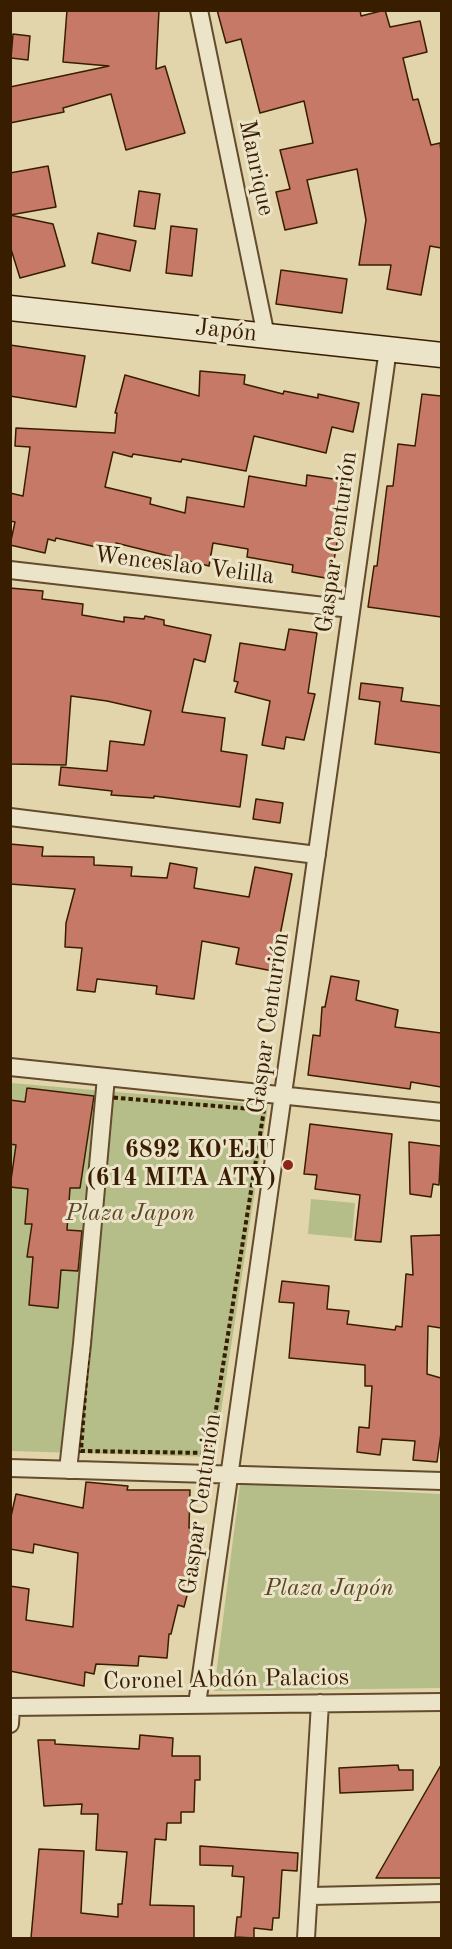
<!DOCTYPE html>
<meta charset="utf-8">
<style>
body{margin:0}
#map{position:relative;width:452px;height:1949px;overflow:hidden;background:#e2d5ab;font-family:"Old Standard TT",serif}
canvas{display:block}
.frame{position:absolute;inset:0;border:12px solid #391d01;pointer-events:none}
</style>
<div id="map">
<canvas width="452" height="1949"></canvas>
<div class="frame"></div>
</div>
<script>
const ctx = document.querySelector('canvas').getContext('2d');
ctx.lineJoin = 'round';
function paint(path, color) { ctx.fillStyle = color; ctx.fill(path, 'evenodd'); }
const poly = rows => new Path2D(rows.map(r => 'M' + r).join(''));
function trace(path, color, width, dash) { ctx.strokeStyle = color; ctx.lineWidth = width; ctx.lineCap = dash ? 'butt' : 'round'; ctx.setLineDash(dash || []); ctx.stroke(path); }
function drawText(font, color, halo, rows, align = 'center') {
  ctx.font = font + ' "Old Standard TT",serif'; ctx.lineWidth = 6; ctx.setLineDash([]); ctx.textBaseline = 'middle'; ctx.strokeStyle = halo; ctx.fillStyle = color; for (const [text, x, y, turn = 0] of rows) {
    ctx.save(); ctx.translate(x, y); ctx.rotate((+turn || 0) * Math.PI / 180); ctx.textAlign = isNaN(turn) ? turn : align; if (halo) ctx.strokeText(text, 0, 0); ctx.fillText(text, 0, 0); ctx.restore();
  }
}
const green = poly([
 [11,1083,268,1105,214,1457,11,1451],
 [311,1199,355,1203,352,1238,308,1234],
 [240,1484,441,1494,441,1688,214,1691]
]);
const building = poly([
 [67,10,159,10,156,69,165,66,185,133,126,150,111,94,63,108,64,112,10,123,10,87,109,66,63,62,67,10],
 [217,10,360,10,361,16,385,10,390,27,420,21,427,52,403,58,413,100,418,99,431,145,440,143,441,152,441,248,430,246,421,295,387,289,391,265,359,265,366,220,357,169,307,180,317,223,285,230,276,192,290,189,280,150,313,143,304,101,260,113,241,39,226,43,217,10],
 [13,34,30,36,28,60,11,58,13,34],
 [48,166,56,207,10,215,10,173,48,166],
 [139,191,160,194,155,229,134,226,139,191],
 [10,215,53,224,65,266,20,278,10,246,10,215],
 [171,226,197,229,192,276,166,273,171,226],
 [98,233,136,241,130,271,92,263,98,233],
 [281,270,347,279,342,313,276,304,281,270],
 [10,345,85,356,76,407,10,396,10,345],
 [200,371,245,375,244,384,283,394,284,391,318,398,318,394,359,403,353,432,332,427,326,453,254,436,246,471,182,459,181,462,133,454,132,457,113,452,105,487,151,498,150,504,185,513,187,497,244,507,249,476,306,486,307,475,347,481,331,579,292,572,293,565,247,557,248,549,213,543,209,566,116,543,114,551,56,538,55,541,48,539,45,553,10,545,15,522,10,521,10,493,23,496,30,447,15,446,16,428,115,433,117,413,115,413,125,375,199,396,200,371],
 [422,394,441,396,441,617,368,607,374,566,377,566,387,486,393,486,398,444,415,446,422,394],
 [10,588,43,591,42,599,83,604,82,615,124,622,124,617,144,619,145,616,164,620,164,625,211,635,205,662,194,659,182,712,225,718,221,751,247,755,240,807,154,796,154,798,111,795,112,791,59,785,61,767,107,771,110,741,144,745,151,711,107,701,71,696,66,765,10,764,10,588],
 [289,629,317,633,308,693,315,694,304,740,286,737,284,749,262,745,270,701,235,692,238,682,234,681,240,643,285,650,289,629],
 [361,683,403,688,401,701,441,706,441,753,375,744,380,702,359,699,361,683],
 [256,799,283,803,280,823,253,819,256,799],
 [10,844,43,847,42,856,94,857,94,865,132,867,131,876,167,878,170,863,197,868,194,888,249,897,255,867,292,874,273,971,236,964,239,948,202,941,194,999,156,994,157,986,97,979,95,992,77,990,82,948,65,947,66,923,75,889,10,884,10,844],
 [331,976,359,981,356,1000,398,1010,395,1027,441,1033,441,1087,411,1082,410,1089,308,1075,313,1035,320,1036,322,1007,325,1007,331,976],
 [27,1088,94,1096,80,1188,70,1188,67,1230,82,1231,78,1271,61,1270,58,1308,29,1305,33,1257,27,1257,32,1224,25,1224,28,1189,10,1187,16,1145,10,1144,10,1100,25,1102,27,1088],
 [310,1124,392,1134,381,1242,355,1240,360,1195,315,1189,317,1175,304,1174,310,1124],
 [409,1142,441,1146,439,1185,433,1184,431,1197,410,1194,409,1142],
 [441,1235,441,1328,428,1326,427,1374,441,1378,441,1433,437,1462,413,1460,415,1441,382,1439,380,1455,357,1452,359,1427,369,1428,372,1386,365,1386,365,1365,289,1358,294,1303,279,1302,282,1281,329,1286,327,1309,349,1311,347,1324,395,1330,396,1326,402,1327,406,1274,413,1275,411,1236,441,1235],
 [86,1482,128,1486,127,1490,190,1490,189,1528,199,1528,199,1550,184,1607,178,1605,171,1634,169,1634,167,1658,139,1656,138,1666,96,1664,94,1674,85,1672,84,1686,10,1671,10,1586,29,1589,26,1620,73,1627,78,1553,34,1544,33,1553,10,1549,10,1521,16,1494,83,1508,86,1482],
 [140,1735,173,1738,172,1756,200,1756,200,1780,195,1780,194,1812,181,1812,181,1823,167,1823,166,1840,155,1839,150,1905,194,1906,194,1938,31,1938,39,1849,84,1851,81,1913,118,1917,118,1904,122,1904,127,1852,96,1850,98,1814,81,1814,82,1804,44,1806,38,1740,55,1740,55,1744,139,1749,140,1735],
 [398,1765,399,1770,413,1770,413,1790,340,1793,339,1768,398,1765],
 [441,1765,441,1878,376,1878,414,1812,441,1765],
 [200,1846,298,1853,297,1871,282,1870,279,1918,273,1918,272,1930,254,1928,254,1938,235,1937,237,1917,241,1917,244,1877,232,1876,233,1866,200,1865,200,1846]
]);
const path = poly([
 [106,1097,264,1110,209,1453,81,1451,106,1097]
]);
const street = poly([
 [199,10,266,336],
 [10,570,351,609],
 [10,817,317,855],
 [10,1067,442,1112],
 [10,1468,442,1481],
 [68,1470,82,1344,106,1077],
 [197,1704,388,349],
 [10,1707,442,1702],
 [10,1724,11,1707],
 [311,1896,442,1893],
 [306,1938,320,1703]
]);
const secondary = poly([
 [10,308,442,355]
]);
const markers = [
 [288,1165,6,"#8f2418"]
];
const streetNames = [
 ["Manrique",256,168,78],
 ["Japón",226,331,6],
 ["Gaspar Centurión",337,542,-82],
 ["Wenceslao Velilla",184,566,7],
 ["Gaspar Centurión",269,1023,-82],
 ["Gaspar Centurión",201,1504,-82],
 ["Coronel Abdón Palacios",226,1680,-1]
];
const poiNames = [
 ["6892 KO'EJU",276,1151],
 ["(614 MITA ATY)",276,1179]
];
const parkNames = [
 ["Plaza Japon",130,1214],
 ["Plaza Japón",329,1589]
];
paint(green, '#b5bd88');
paint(building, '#c57966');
trace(building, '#391d01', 1.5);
trace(street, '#634b2c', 20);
trace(secondary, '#391d01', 27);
trace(path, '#391d01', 4, [4.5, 3]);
trace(street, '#ece4c8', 16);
trace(secondary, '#ece4c8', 24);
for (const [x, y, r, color] of markers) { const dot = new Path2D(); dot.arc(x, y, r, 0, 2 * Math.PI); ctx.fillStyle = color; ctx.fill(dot); trace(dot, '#ece4c8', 2); }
drawText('24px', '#391d01', '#ece4c8', streetNames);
drawText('bold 24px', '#391d01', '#ece4c8', poiNames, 'right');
drawText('italic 24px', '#584523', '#ece4c8', parkNames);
</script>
